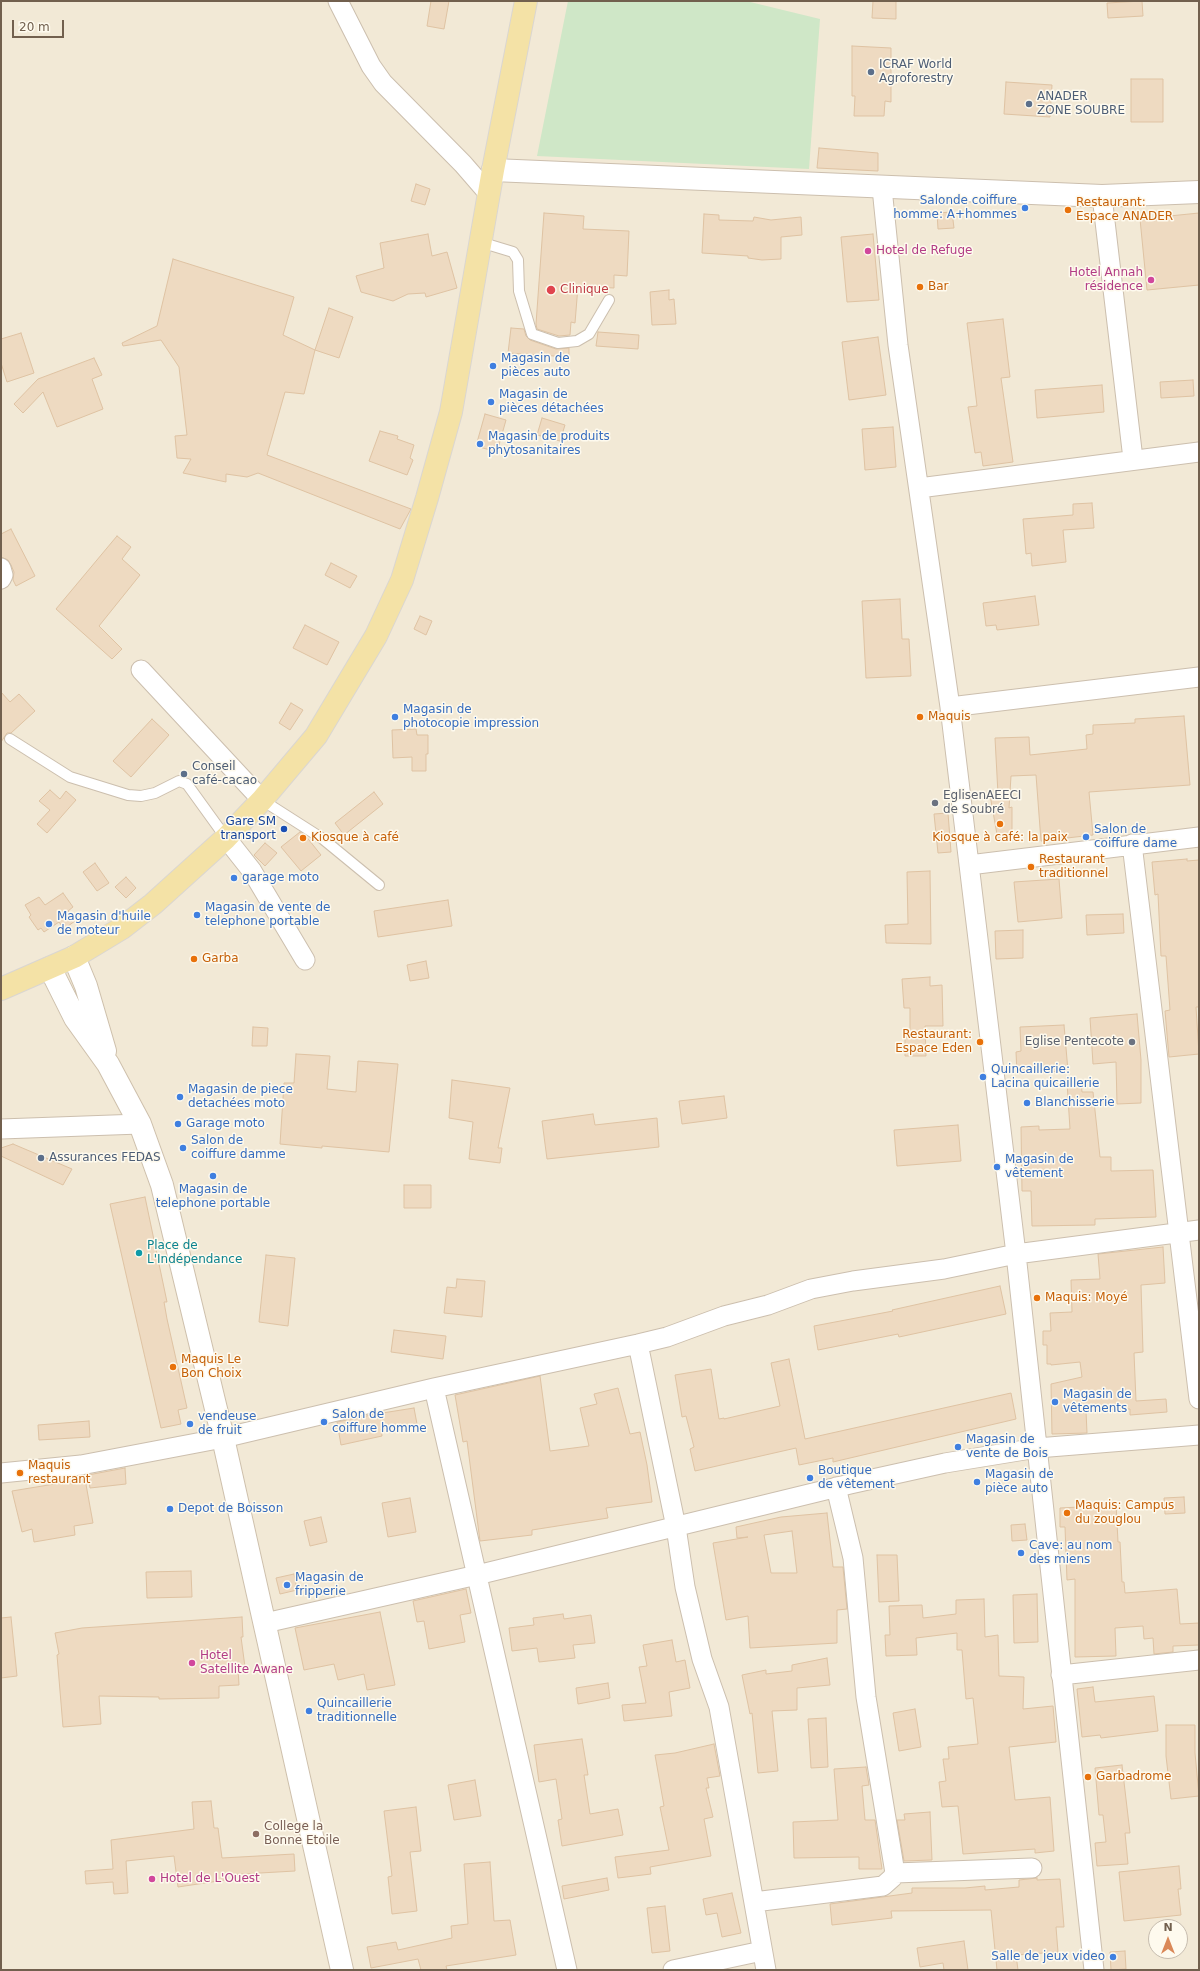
<!DOCTYPE html>
<meta charset="utf-8">
<style>
body{margin:0}
#map{position:relative;width:1200px;height:1971px;overflow:hidden;background:#fbf6e8;font-family:"DejaVu Sans",sans-serif}
canvas{display:block}
.frame{position:absolute;inset:0;border:2px solid #72604e;pointer-events:none}
.north{position:absolute;left:1148px;top:1919px;width:40px;height:40px;box-sizing:border-box;background:#fefaee;border:1px solid #c6bcae;border-radius:50%;rotate:0deg;font-size:11px;font-weight:700;line-height:16px;text-align:center;color:#72604e}
.north::after{content:'';display:block;margin:auto;width:14px;height:18px;background:#da8857;clip-path:polygon(50% 0,100% 100%,50% 72%,0 100%)}
.scale{position:absolute;left:12px;top:20px;width:52px;height:18px;box-sizing:border-box;border:2px solid #72604e;border-top:0;padding-left:5px;font-size:12px;line-height:14px;white-space:nowrap;color:#72604e;-webkit-text-stroke:3px #fefaee;paint-order:stroke}
</style>
<div id="map">
<canvas width="1200" height="1971"></canvas>
<div class="frame"></div>
<div class="north">N</div>
<div class="scale">20 m</div>
</div>
<script>
const ctx = document.querySelector('canvas').getContext('2d');
ctx.lineJoin = 'round';
function paint(path, color) { ctx.fillStyle = color; ctx.fill(path, 'evenodd'); }
const poly = rows => new Path2D(rows.map(r => 'M' + r).join(''));
function trace(path, color, width, dash) { ctx.strokeStyle = color; ctx.lineWidth = width; ctx.lineCap = dash ? 'butt' : 'round'; ctx.setLineDash(dash || []); ctx.stroke(path); }
function drawText(font, color, halo, rows, align = 'center') {
  ctx.font = font + ' "DejaVu Sans",sans-serif'; ctx.lineWidth = 3; ctx.setLineDash([]); ctx.textBaseline = 'middle'; ctx.strokeStyle = halo; ctx.fillStyle = color; for (const [text, x, y, turn = 0] of rows) {
    ctx.save(); ctx.translate(x, y); ctx.rotate((+turn || 0) * Math.PI / 180); ctx.textAlign = isNaN(turn) ? turn : align; if (halo) ctx.strokeText(text, 0, 0); ctx.fillText(text, 0, 0); ctx.restore();
  }
}
const residential = poly([
 [1,1,1199,1,1199,1970,1,1970],
 [1156,1927,1180,1927,1180,1951,1156,1951]
]);
const green = poly([
 [568,1,746,1,820,19,809,169,537,156]
]);
const building = poly([
 [431,1,449,1,444,29,427,26,431,1],
 [873,1,896,1,896,19,872,18,873,1],
 [1142,1,1143,16,1108,18,1107,3,1142,1],
 [852,46,891,48,891,102,885,101,884,116,854,116,855,96,852,96,852,46],
 [1131,79,1163,79,1163,122,1131,122,1131,79],
 [1006,82,1052,85,1050,117,1004,114,1006,82],
 [819,148,878,153,878,171,817,168,819,148],
 [416,184,430,189,425,205,411,201,416,184],
 [952,212,954,228,938,229,937,213,952,212],
 [544,213,584,216,583,229,629,231,627,276,614,275,614,288,578,286,575,323,571,322,570,335,559,336,537,329,536,324,544,213],
 [1199,213,1199,285,1147,290,1140,219,1199,213],
 [704,214,719,215,719,220,753,221,754,217,771,220,801,217,802,235,781,237,781,259,762,260,748,258,748,256,702,253,704,214],
 [428,234,432,256,447,252,457,288,426,297,425,293,408,294,393,301,361,292,356,276,384,268,380,243,428,234],
 [873,234,879,300,847,302,841,237,873,234],
 [173,259,294,297,283,335,315,350,304,394,285,392,267,455,411,509,400,529,258,473,247,477,226,474,226,482,183,473,191,459,177,458,175,436,187,435,179,367,161,340,123,346,122,343,157,326,173,259],
 [669,290,669,300,674,299,676,324,652,325,650,292,669,290],
 [329,308,353,317,339,358,315,350,329,308],
 [1003,319,1010,377,1001,378,1013,462,983,466,981,452,975,453,968,407,977,406,967,323,1003,319],
 [511,328,524,329,526,336,530,340,556,349,569,348,569,357,508,353,511,328],
 [598,332,639,335,638,349,596,346,598,332],
 [21,333,34,373,7,382,1,363,1,339,21,333],
 [878,337,886,395,849,400,842,342,878,337],
 [94,358,102,375,92,379,103,409,57,427,43,392,23,413,14,404,38,379,94,358],
 [1193,380,1194,396,1161,398,1160,382,1193,380],
 [1102,385,1104,412,1037,418,1035,390,1102,385],
 [485,414,506,420,497,452,476,446,485,414],
 [542,418,565,425,560,441,537,435,542,418],
 [893,427,896,467,865,470,862,429,893,427],
 [380,431,398,436,397,439,414,445,410,458,413,460,407,475,369,461,380,431],
 [1092,503,1094,528,1063,530,1066,562,1032,566,1031,553,1026,554,1023,519,1073,515,1073,504,1092,503],
 [11,529,35,576,16,586,13,580,14,572,11,565,8,560,1,557,1,534,11,529],
 [117,536,131,547,122,559,140,575,99,626,122,649,112,659,56,609,117,536],
 [331,563,357,576,350,588,325,575,331,563],
 [1035,596,1039,625,997,630,996,625,986,626,983,603,1035,596],
 [900,599,902,639,909,639,911,676,866,678,862,601,900,599],
 [420,616,432,621,426,635,414,629,420,616],
 [305,625,339,642,327,665,293,648,305,625],
 [1,692,10,702,19,694,35,711,11,733,7,733,1,742,1,692],
 [291,703,303,710,290,730,279,723,291,703],
 [1184,716,1190,785,1089,792,1093,835,1041,841,1036,775,1011,776,1009,808,1012,807,1012,838,998,840,990,795,998,794,995,738,1029,737,1030,755,1087,749,1086,735,1093,734,1093,725,1135,723,1135,719,1184,716],
 [152,719,169,735,131,777,113,761,152,719],
 [416,729,417,735,428,735,428,754,426,754,426,771,412,771,412,757,393,758,392,730,416,729],
 [50,790,60,799,66,791,76,800,47,833,37,824,50,810,39,801,50,790],
 [374,792,383,804,344,835,335,823,374,792],
 [948,813,951,852,938,853,934,814,948,813],
 [300,832,305,835,321,855,301,871,281,847,300,832],
 [265,843,277,853,265,866,254,855,265,843],
 [1187,859,1187,861,1199,860,1199,1007,1196,1007,1199,1054,1169,1057,1165,1011,1170,1010,1166,956,1161,956,1158,894,1155,895,1152,862,1187,859],
 [95,863,109,883,97,891,83,872,95,863],
 [930,871,931,944,886,943,885,925,908,924,907,872,930,871],
 [126,877,136,888,126,898,115,887,126,877],
 [1059,879,1062,918,1018,922,1014,882,1059,879],
 [63,893,73,907,68,911,75,921,64,929,59,922,44,932,41,928,38,930,29,917,31,915,25,905,39,897,45,905,63,893],
 [448,900,452,926,378,937,374,911,448,900],
 [1123,914,1124,933,1087,935,1086,915,1123,914],
 [1023,930,1023,958,996,959,995,931,1023,930],
 [426,961,429,978,410,981,407,965,426,961],
 [930,977,930,986,942,985,943,1026,925,1026,926,1056,905,1056,905,1037,910,1037,910,1008,904,1008,902,979,930,977],
 [1137,1014,1141,1060,1141,1103,1117,1104,1116,1062,1093,1064,1090,1018,1137,1014],
 [1064,1025,1068,1071,1017,1073,1016,1052,1021,1051,1020,1027,1064,1025],
 [253,1027,268,1028,267,1046,252,1046,253,1027],
 [296,1054,330,1056,327,1089,356,1092,358,1061,398,1064,389,1152,322,1146,322,1148,280,1144,284,1083,294,1083,296,1054],
 [452,1080,510,1088,498,1148,502,1148,500,1163,469,1159,473,1122,449,1118,452,1080],
 [1081,1081,1082,1092,1093,1092,1100,1157,1111,1157,1111,1171,1153,1170,1156,1217,1095,1219,1095,1225,1032,1226,1031,1191,1022,1191,1021,1127,1039,1126,1039,1130,1070,1129,1067,1082,1081,1081],
 [724,1096,727,1118,682,1124,679,1101,724,1096],
 [593,1114,595,1125,657,1118,659,1147,547,1159,542,1121,593,1114],
 [958,1125,961,1161,897,1166,894,1130,958,1125],
 [13,1144,72,1169,63,1185,1,1156,1,1148,13,1144],
 [404,1185,431,1185,431,1208,404,1208,404,1185],
 [145,1197,167,1302,164,1302,167,1319,187,1408,178,1410,181,1424,161,1428,110,1204,145,1197],
 [1163,1247,1165,1283,1141,1285,1143,1352,1134,1353,1136,1401,1166,1399,1167,1412,1130,1415,1130,1409,1086,1411,1087,1433,1052,1434,1051,1384,1082,1377,1080,1362,1051,1365,1051,1364,1047,1364,1047,1345,1043,1345,1043,1331,1051,1331,1050,1313,1072,1312,1071,1280,1100,1279,1098,1254,1163,1247],
 [266,1255,295,1258,288,1326,259,1322,266,1255],
 [457,1279,485,1281,482,1317,444,1313,447,1287,456,1288,457,1279],
 [1000,1286,1006,1314,899,1337,898,1334,818,1350,814,1326,893,1311,892,1310,1000,1286],
 [394,1330,446,1336,443,1359,391,1352,394,1330],
 [789,1359,805,1439,1011,1393,1016,1419,833,1462,833,1458,799,1465,796,1448,695,1471,690,1449,694,1447,686,1416,682,1417,675,1375,711,1369,719,1419,724,1418,724,1419,780,1406,771,1363,789,1359],
 [540,1376,550,1451,589,1446,580,1408,597,1404,594,1394,618,1388,630,1434,640,1432,647,1465,652,1502,606,1508,608,1518,532,1530,532,1535,480,1541,467,1441,463,1442,455,1395,540,1376],
 [414,1408,417,1424,381,1429,382,1436,341,1445,337,1422,376,1414,414,1408],
 [89,1421,90,1437,39,1440,38,1425,89,1421],
 [125,1468,126,1484,90,1488,88,1475,125,1468],
 [85,1479,93,1523,74,1526,75,1535,34,1542,32,1529,22,1532,12,1491,85,1479],
 [1184,1497,1185,1513,1165,1514,1164,1498,1184,1497],
 [410,1498,416,1532,388,1537,382,1503,410,1498],
 [1116,1503,1118,1542,1120,1542,1122,1582,1124,1582,1125,1593,1177,1589,1180,1624,1199,1623,1199,1645,1173,1646,1173,1652,1154,1654,1153,1638,1144,1639,1143,1626,1115,1628,1116,1656,1075,1657,1075,1579,1067,1580,1065,1527,1060,1527,1060,1508,1099,1506,1099,1504,1116,1503],
 [827,1513,833,1567,843,1567,847,1609,837,1610,837,1643,750,1648,748,1616,726,1620,713,1543,748,1537,737,1538,736,1527,781,1517,827,1513],
 [792,1531,797,1573,771,1573,764,1535,792,1531],
 [321,1517,327,1542,310,1546,304,1521,321,1517],
 [1025,1524,1027,1540,1012,1541,1011,1525,1025,1524],
 [877,1555,897,1555,899,1601,879,1602,877,1555],
 [191,1571,192,1597,147,1598,146,1572,191,1571],
 [294,1574,297,1590,280,1594,276,1578,294,1574],
 [466,1589,471,1613,460,1615,465,1642,429,1649,424,1621,417,1622,413,1601,466,1589],
 [1037,1594,1038,1642,1014,1643,1013,1595,1037,1594],
 [984,1599,985,1637,998,1635,999,1676,1024,1677,1023,1709,1053,1706,1056,1742,1009,1747,1015,1800,1050,1797,1054,1851,1035,1853,1035,1849,963,1854,958,1806,942,1807,939,1782,946,1781,943,1759,949,1759,948,1747,978,1744,973,1698,966,1699,962,1650,957,1650,957,1633,916,1638,917,1655,886,1656,885,1635,890,1635,889,1606,922,1605,923,1618,956,1614,956,1600,984,1599],
 [380,1612,395,1685,367,1690,364,1674,338,1680,334,1664,304,1670,295,1628,380,1612],
 [563,1614,564,1619,591,1615,595,1643,573,1645,575,1658,539,1662,537,1648,512,1651,509,1628,534,1625,533,1618,563,1614],
 [11,1617,17,1676,1,1678,1,1618,11,1617],
 [242,1617,243,1637,241,1637,245,1667,238,1668,239,1685,219,1686,219,1698,159,1699,159,1697,99,1696,101,1724,63,1727,57,1655,59,1654,55,1633,82,1628,242,1617],
 [672,1640,676,1662,685,1660,690,1688,669,1692,672,1716,624,1721,622,1705,646,1703,639,1667,647,1666,643,1645,672,1640],
 [827,1658,830,1685,797,1688,797,1710,772,1711,778,1771,758,1773,752,1713,750,1714,742,1675,766,1670,766,1674,792,1671,792,1665,827,1658],
 [608,1683,610,1698,578,1704,576,1688,608,1683],
 [1093,1687,1095,1702,1154,1696,1158,1731,1101,1738,1100,1735,1082,1737,1077,1689,1093,1687],
 [915,1709,921,1747,899,1751,893,1713,915,1709],
 [826,1718,828,1767,811,1768,808,1719,826,1718],
 [1166,1725,1195,1725,1195,1753,1199,1796,1171,1799,1166,1756,1166,1725],
 [582,1739,588,1775,584,1775,590,1814,618,1809,623,1835,562,1846,558,1820,562,1819,556,1779,539,1782,534,1745,582,1739],
 [714,1744,720,1776,707,1778,709,1788,706,1788,713,1817,704,1819,711,1856,650,1867,651,1874,618,1878,615,1857,669,1850,660,1807,664,1806,655,1755,675,1753,714,1744],
 [1122,1765,1130,1833,1125,1833,1128,1864,1097,1866,1095,1843,1106,1842,1103,1815,1099,1815,1095,1768,1122,1765],
 [866,1767,869,1785,862,1786,865,1820,875,1820,882,1869,859,1869,859,1857,794,1858,793,1822,838,1820,834,1769,866,1767],
 [475,1780,481,1816,454,1820,448,1785,475,1780],
 [211,1801,214,1828,218,1828,222,1858,294,1854,295,1871,225,1875,225,1880,178,1887,174,1856,126,1861,128,1893,114,1894,113,1882,86,1884,85,1871,113,1869,111,1840,194,1829,192,1802,211,1801],
 [416,1807,421,1851,410,1852,417,1911,392,1914,388,1877,392,1876,384,1811,416,1807],
 [930,1812,932,1860,904,1861,897,1820,905,1820,904,1814,930,1812],
 [490,1862,494,1921,510,1920,516,1955,446,1966,447,1970,421,1970,418,1959,371,1968,367,1947,396,1942,398,1950,452,1938,451,1926,468,1924,464,1864,490,1862],
 [1179,1866,1181,1889,1178,1889,1181,1915,1124,1921,1119,1872,1179,1866],
 [607,1878,609,1890,564,1899,562,1886,607,1878],
 [1037,1878,1037,1880,1060,1879,1064,1927,1056,1927,1058,1952,1016,1955,1018,1970,997,1970,991,1910,891,1911,892,1918,832,1925,830,1904,912,1893,912,1888,965,1888,985,1886,985,1890,1019,1887,1019,1880,1037,1878],
 [732,1893,741,1933,722,1937,717,1913,706,1915,703,1899,732,1893],
 [665,1906,670,1951,652,1953,647,1908,665,1906],
 [964,1941,968,1970,944,1970,943,1963,920,1967,917,1948,964,1941],
 [1125,1951,1126,1969,1111,1970,1110,1952,1125,1951]
]);
const service = poly([
 [480,242,513,252,518,260,519,291,532,334,558,343,577,341,589,334,609,300],
 [10,739,70,777,128,795,141,796,155,793,179,781,187,784,226,838],
 [262,800,323,839,379,885]
]);
const minor = poly([
 [338,1,371,66,383,83,463,164,489,194],
 [882,188,898,345,950,707,1016,1254,1094,1970],
 [1102,196,1133,459],
 [919,488,1199,452],
 [1,568,3,575,1,579],
 [141,670,262,800],
 [950,707,1199,677],
 [226,838,252,871,305,960],
 [1132,844,1199,1399],
 [969,865,1199,837],
 [1,1129,140,1124],
 [638,1344,676,1527,685,1587,702,1659,719,1707,766,1970],
 [434,1388,567,1970],
 [1,1473,81,1465,223,1438,434,1388,638,1344,667,1337,724,1316,768,1305,811,1289,853,1281,944,1269,1016,1254,1199,1230],
 [265,1623,477,1575,850,1484,945,1463,1037,1448,1199,1435],
 [1061,1675,1199,1660],
 [895,1873,1032,1868],
 [754,1902,883,1886,892,1878,895,1873,866,1697,853,1558,836,1487],
 [673,1970,762,1951]
]);
const tertiary = poly([
 [493,170,1102,196,1199,192]
]);
const secondary = poly([
 [74,957,86,986,105,1051],
 [50,968,75,1018,108,1064,140,1124,162,1185,223,1438,342,1970]
]);
const primary = poly([
 [1,989,74,957,122,928,153,904,226,838,262,800,316,736,376,636,402,580,427,498,451,412,493,170,526,1]
]);
const markers = [
 [871,72,4,"#5c6f8a"],
 [1029,104,4,"#5c6f8a"],
 [1025,208,4,"#3f7fe0"],
 [1068,210,4,"#e8710a"],
 [868,251,4,"#d1479c"],
 [1151,280,4,"#d1479c"],
 [920,287,4,"#e8710a"],
 [551,290,5,"#e0444e"],
 [493,366,4,"#3f7fe0"],
 [491,402,4,"#3f7fe0"],
 [480,444,4,"#3f7fe0"],
 [395,717,4,"#3f7fe0"],
 [920,717,4,"#e8710a"],
 [184,774,4,"#5c6f8a"],
 [935,803,4,"#6b7280"],
 [1000,824,4,"#e8710a"],
 [284,829,4,"#1a4fb4"],
 [1086,837,4,"#3f7fe0"],
 [303,838,4,"#e8710a"],
 [1031,867,4,"#e8710a"],
 [234,878,4,"#3f7fe0"],
 [197,915,4,"#3f7fe0"],
 [49,924,4,"#3f7fe0"],
 [194,959,4,"#e8710a"],
 [980,1042,4,"#e8710a"],
 [1132,1042,4,"#6b7280"],
 [983,1077,4,"#3f7fe0"],
 [180,1097,4,"#3f7fe0"],
 [1027,1103,4,"#3f7fe0"],
 [178,1124,4,"#3f7fe0"],
 [183,1148,4,"#3f7fe0"],
 [41,1158,4,"#5c6f8a"],
 [997,1167,4,"#3f7fe0"],
 [213,1176,4,"#3f7fe0"],
 [139,1253,4,"#0f9aa8"],
 [1037,1298,4,"#e8710a"],
 [173,1367,4,"#e8710a"],
 [1055,1402,4,"#3f7fe0"],
 [324,1422,4,"#3f7fe0"],
 [190,1424,4,"#3f7fe0"],
 [958,1447,4,"#3f7fe0"],
 [20,1473,4,"#e8710a"],
 [810,1478,4,"#3f7fe0"],
 [977,1482,4,"#3f7fe0"],
 [170,1509,4,"#3f7fe0"],
 [1067,1513,4,"#e8710a"],
 [1021,1553,4,"#3f7fe0"],
 [287,1585,4,"#3f7fe0"],
 [192,1663,4,"#d1479c"],
 [309,1711,4,"#3f7fe0"],
 [1088,1777,4,"#e8710a"],
 [256,1834,4,"#8d6e63"],
 [152,1879,4,"#d1479c"],
 [1113,1957,4,"#3f7fe0"]
];
const serviceNames = [
 ["ICRAF World",879,65],
 ["Agroforestry",879,79],
 ["ANADER",1037,97],
 ["ZONE SOUBRE",1037,111],
 ["Conseil",192,767],
 ["café-cacao",192,781],
 ["Assurances FEDAS",49,1158]
];
const shopNames = [
 ["Salonde coiffure",1017,201,"right"],
 ["homme: A+hommes",1017,215,"right"],
 ["Magasin de",501,359],
 ["pièces auto",501,373],
 ["Magasin de",499,395],
 ["pièces détachées",499,409],
 ["Magasin de produits",488,437],
 ["phytosanitaires",488,451],
 ["Magasin de",403,710],
 ["photocopie impression",403,724],
 ["Salon de",1094,830],
 ["coiffure dame",1094,844],
 ["garage moto",242,878],
 ["Magasin de vente de",205,908],
 ["telephone portable",205,922],
 ["Magasin d'huile",57,917],
 ["de moteur",57,931],
 ["Quincaillerie:",991,1070],
 ["Lacina quicaillerie",991,1084],
 ["Magasin de piece",188,1090],
 ["detachées moto",188,1104],
 ["Blanchisserie",1035,1103],
 ["Garage moto",186,1124],
 ["Salon de",191,1141],
 ["coiffure damme",191,1155],
 ["Magasin de",1005,1160],
 ["vêtement",1005,1174],
 ["Magasin de",213,1190,"center"],
 ["telephone portable",213,1204,"center"],
 ["Magasin de",1063,1395],
 ["vêtements",1063,1409],
 ["Salon de",332,1415],
 ["coiffure homme",332,1429],
 ["vendeuse",198,1417],
 ["de fruit",198,1431],
 ["Magasin de",966,1440],
 ["vente de Bois",966,1454],
 ["Boutique",818,1471],
 ["de vêtement",818,1485],
 ["Magasin de",985,1475],
 ["pièce auto",985,1489],
 ["Depot de Boisson",178,1509],
 ["Cave: au nom",1029,1546],
 ["des miens",1029,1560],
 ["Magasin de",295,1578],
 ["fripperie",295,1592],
 ["Quincaillerie",317,1704],
 ["traditionnelle",317,1718],
 ["Salle de jeux video",1105,1957,"right"]
];
const foodNames = [
 ["Restaurant:",1076,203],
 ["Espace ANADER",1076,217],
 ["Bar",928,287],
 ["Maquis",928,717],
 ["Kiosque à café",311,838],
 ["Kiosque à café: la paix",1000,838,"center"],
 ["Restaurant",1039,860],
 ["traditionnel",1039,874],
 ["Garba",202,959],
 ["Restaurant:",972,1035,"right"],
 ["Espace Eden",972,1049,"right"],
 ["Maquis: Moyé",1045,1298],
 ["Maquis Le",181,1360],
 ["Bon Choix",181,1374],
 ["Maquis",28,1466],
 ["restaurant",28,1480],
 ["Maquis: Campus",1075,1506],
 ["du zouglou",1075,1520],
 ["Garbadrome",1096,1777]
];
const hotelNames = [
 ["Hotel de Refuge",876,251],
 ["Hotel Annah",1143,273,"right"],
 ["résidence",1143,287,"right"],
 ["Hotel",200,1656],
 ["Satellite Awane",200,1670],
 ["Hotel de L'Ouest",160,1879]
];
const healthNames = [
 ["Clinique",560,290]
];
const worshipNames = [
 ["EglisenAEECI",943,796],
 ["de Soubré",943,810],
 ["Eglise Pentecote",1124,1042,"right"]
];
const transitNames = [
 ["Gare SM",276,822],
 ["transport",276,836]
];
const cultureNames = [
 ["Place de",147,1246],
 ["L'Indépendance",147,1260]
];
const educationNames = [
 ["College la",264,1827],
 ["Bonne Etoile",264,1841]
];
paint(residential, '#f2e9d6');
paint(green, '#cfe7c7');
paint(building, '#eedac1');
trace(building, '#dfc3a3', 1);
trace(service, '#ccbfae', 12);
trace(minor, '#ccbfae', 21);
trace(tertiary, '#ccbfae', 24);
trace(secondary, '#cec0ac', 24);
trace(primary, '#dad6d1', 24);
trace(service, '#fff', 10);
trace(minor, '#fff', 19);
trace(tertiary, '#fff', 22);
trace(secondary, '#fff', 22);
trace(primary, '#f4e2a6', 22);
for (const [x, y, r, color] of markers) { const dot = new Path2D(); dot.arc(x, y, r, 0, 2 * Math.PI); ctx.fillStyle = color; ctx.fill(dot); trace(dot, '#fefaee', 1.5); }
drawText('12px', '#4e5e75', '#fefaee', serviceNames, 'left');
drawText('12px', '#366cbe', '#fefaee', shopNames, 'left');
drawText('12px', '#c56008', '#fefaee', foodNames, 'left');
drawText('12px', '#b23c85', '#fefaee', hotelNames, 'left');
drawText('12px', '#be3a42', '#fefaee', healthNames, 'left');
drawText('12px', '#5b616d', '#fefaee', worshipNames, 'left');
drawText('12px', '#164399', '#fefaee', transitNames, 'right');
drawText('12px', '#0d838f', '#fefaee', cultureNames, 'left');
drawText('12px', '#785e54', '#fefaee', educationNames, 'left');
</script>
